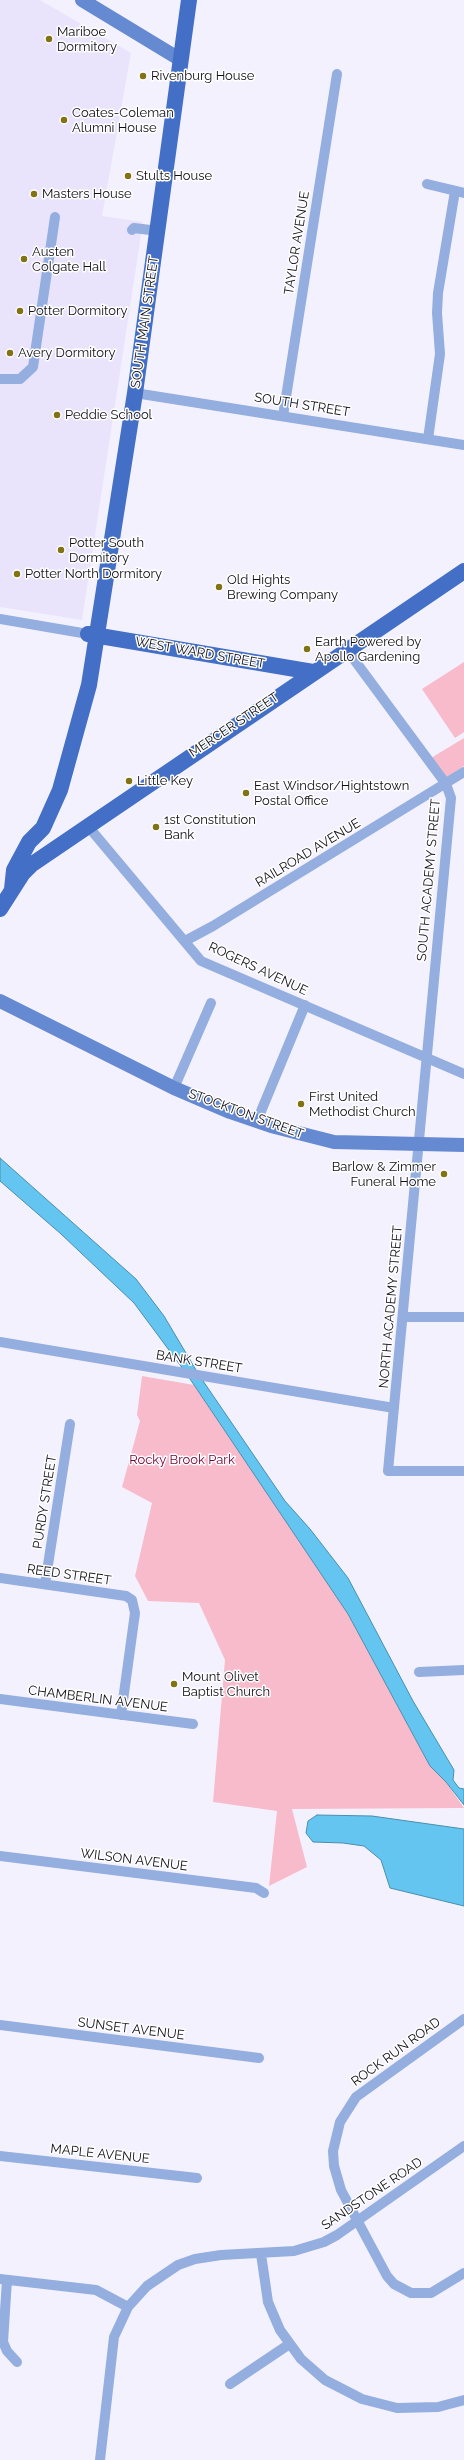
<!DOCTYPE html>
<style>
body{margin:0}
canvas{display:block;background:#f4f1fe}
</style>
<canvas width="464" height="2460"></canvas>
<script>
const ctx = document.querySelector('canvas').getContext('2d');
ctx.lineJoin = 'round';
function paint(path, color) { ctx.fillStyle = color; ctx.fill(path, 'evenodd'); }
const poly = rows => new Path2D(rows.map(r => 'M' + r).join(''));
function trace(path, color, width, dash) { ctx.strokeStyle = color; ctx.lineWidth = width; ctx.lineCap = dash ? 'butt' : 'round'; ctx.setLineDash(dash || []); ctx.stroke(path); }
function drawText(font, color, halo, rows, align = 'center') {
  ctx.font = font + ' Raleway,sans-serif'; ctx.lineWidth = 3; ctx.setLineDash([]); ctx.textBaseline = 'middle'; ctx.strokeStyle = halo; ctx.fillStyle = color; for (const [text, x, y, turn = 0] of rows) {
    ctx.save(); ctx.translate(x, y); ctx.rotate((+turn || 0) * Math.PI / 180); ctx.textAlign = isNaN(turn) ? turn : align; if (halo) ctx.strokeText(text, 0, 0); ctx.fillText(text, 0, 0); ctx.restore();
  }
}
const built = poly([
 [0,0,40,0,131,53,102,216,143,222,82,620,0,607]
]);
const green = poly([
 [464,662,464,732,455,738,422,689],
 [464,738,464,766,446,778,431,758],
 [142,1376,194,1385,348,1614,430,1766,446,1782,464,1808,292,1809,307,1867,269,1886,277,1811,213,1802,225,1660,199,1603,148,1601,135,1576,152,1503,122,1487,140,1421,137,1415]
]);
const water = poly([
 [0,1158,136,1279,164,1316,199,1375,285,1501,310,1529,348,1578,413,1701,454,1770,453,1780,459,1788,464,1789,464,1805,446,1782,430,1766,348,1614,186,1373,134,1303,61,1234,0,1181,0,1158],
 [317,1815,372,1816,464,1829,464,1906,390,1888,381,1860,364,1846,343,1843,313,1842,306,1833,308,1821,317,1815]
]);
const street = poly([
 [427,184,464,193],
 [132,230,134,228,158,231],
 [0,379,20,379,33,367,55,217],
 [135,393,464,445],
 [283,416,337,74],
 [428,439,440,354,437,313,438,293,455,191],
 [0,619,88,634],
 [347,650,446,784,451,798,388,1471,464,1471],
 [87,825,201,961,464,1074],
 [185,941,213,926,464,772],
 [174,1088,211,1003],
 [257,1121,305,1005],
 [403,1317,464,1317],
 [0,1342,394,1408],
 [0,1578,126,1596,132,1600,135,1613,121,1715],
 [45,1584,70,1424],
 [419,1672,464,1670],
 [0,1699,193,1724],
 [0,1856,256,1888,264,1893],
 [464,2019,356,2097,340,2122,333,2151,334,2166,341,2190,387,2276,394,2284,411,2293,431,2293,464,2273],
 [0,2025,259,2058],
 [0,2156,197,2178],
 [261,2254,268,2302,280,2330,301,2359,325,2380,362,2399,397,2408,438,2407,464,2400],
 [0,2279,96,2290,128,2307],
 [7,2280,3,2342,7,2351,17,2362],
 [230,2384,288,2345],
 [100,2460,114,2337,128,2307,147,2286,178,2265,195,2259,221,2255,294,2251,324,2242,337,2235,464,2146]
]);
const secondary = poly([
 [82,0,181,60],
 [0,1001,174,1088,230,1112,271,1126,334,1142,464,1145]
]);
const primary = poly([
 [88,634,313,672],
 [12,889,14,870,29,842,43,828,60,790,89,685,135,393,189,0],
 [0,909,23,873,31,865,464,571]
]);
const markers = [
 [49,39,4,"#817314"],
 [143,76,4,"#817314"],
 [64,120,4,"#817314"],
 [128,176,4,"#817314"],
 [34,194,4,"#817314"],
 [24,259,4,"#817314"],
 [20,311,4,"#817314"],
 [10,353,4,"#817314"],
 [57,415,4,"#817314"],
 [61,550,4,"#817314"],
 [17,574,4,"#817314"],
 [219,587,4,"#817314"],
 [307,649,4,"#817314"],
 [129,781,4,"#817314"],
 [246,793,4,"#817314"],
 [156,827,4,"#817314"],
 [301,1104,4,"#817314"],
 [444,1174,4,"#817314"],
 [174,1684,4,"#817314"]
];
const poiNames = [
 ["Mariboe",57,32],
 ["Dormitory",57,47],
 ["Rivenburg House",151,76],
 ["Coates-Coleman",72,113],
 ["Alumni House",72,128],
 ["Stults House",136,176],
 ["Masters House",42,194],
 ["Austen",32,252],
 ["Colgate Hall",32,267],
 ["Potter Dormitory",28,311],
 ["Avery Dormitory",18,353],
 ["Peddie School",65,415],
 ["Potter South",69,543],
 ["Dormitory",69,558],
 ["Potter North Dormitory",25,574],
 ["Old Hights",227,580],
 ["Brewing Company",227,595],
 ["Earth Powered by",315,642],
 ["Apollo Gardening",315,657],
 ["Little Key",137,781],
 ["East Windsor/Hightstown",254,786],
 ["Postal Office",254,801],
 ["1st Constitution",164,820],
 ["Bank",164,835],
 ["First United",309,1097],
 ["Methodist Church",309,1112],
 ["Barlow & Zimmer",436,1167,"right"],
 ["Funeral Home",436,1182,"right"],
 ["Mount Olivet",182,1677],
 ["Baptist Church",182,1692]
];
const streetNames = [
 ["TAYLOR AVENUE",297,243,-81],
 ["SOUTH MAIN STREET",145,322,-82],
 ["SOUTH STREET",302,405,9],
 ["WEST WARD STREET",200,653,10],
 ["MERCER STREET",234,725,-34],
 ["RAILROAD AVENUE",308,853,-31],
 ["SOUTH ACADEMY STREET",429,880,-85],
 ["ROGERS AVENUE",258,969,25],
 ["STOCKTON STREET",246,1114,20],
 ["NORTH ACADEMY STREET",391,1307,-85],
 ["BANK STREET",199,1362,9],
 ["PURDY STREET",45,1502,-81],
 ["REED STREET",69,1575,8],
 ["CHAMBERLIN AVENUE",98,1699,7],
 ["WILSON AVENUE",134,1860,7],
 ["SUNSET AVENUE",131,2029,7],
 ["ROCK RUN ROAD",396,2052,-36],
 ["MAPLE AVENUE",100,2154,6],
 ["SANDSTONE ROAD",372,2194,-34]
];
const parkNames = [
 ["Rocky Brook Park",182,1460]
];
paint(built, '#e9e4fb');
paint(green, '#f8bbcb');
paint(water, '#63c5f0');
trace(water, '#4a8eae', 1);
trace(street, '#93aedf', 10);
trace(secondary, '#658ad2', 14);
trace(primary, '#436fc7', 16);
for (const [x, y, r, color] of markers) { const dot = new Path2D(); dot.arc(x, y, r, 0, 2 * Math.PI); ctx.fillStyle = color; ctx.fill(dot); trace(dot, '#fff', 1.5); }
drawText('13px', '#100e15', '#fff', poiNames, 'left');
drawText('13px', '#100e15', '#fff', streetNames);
drawText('13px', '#710337', '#fff', parkNames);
</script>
